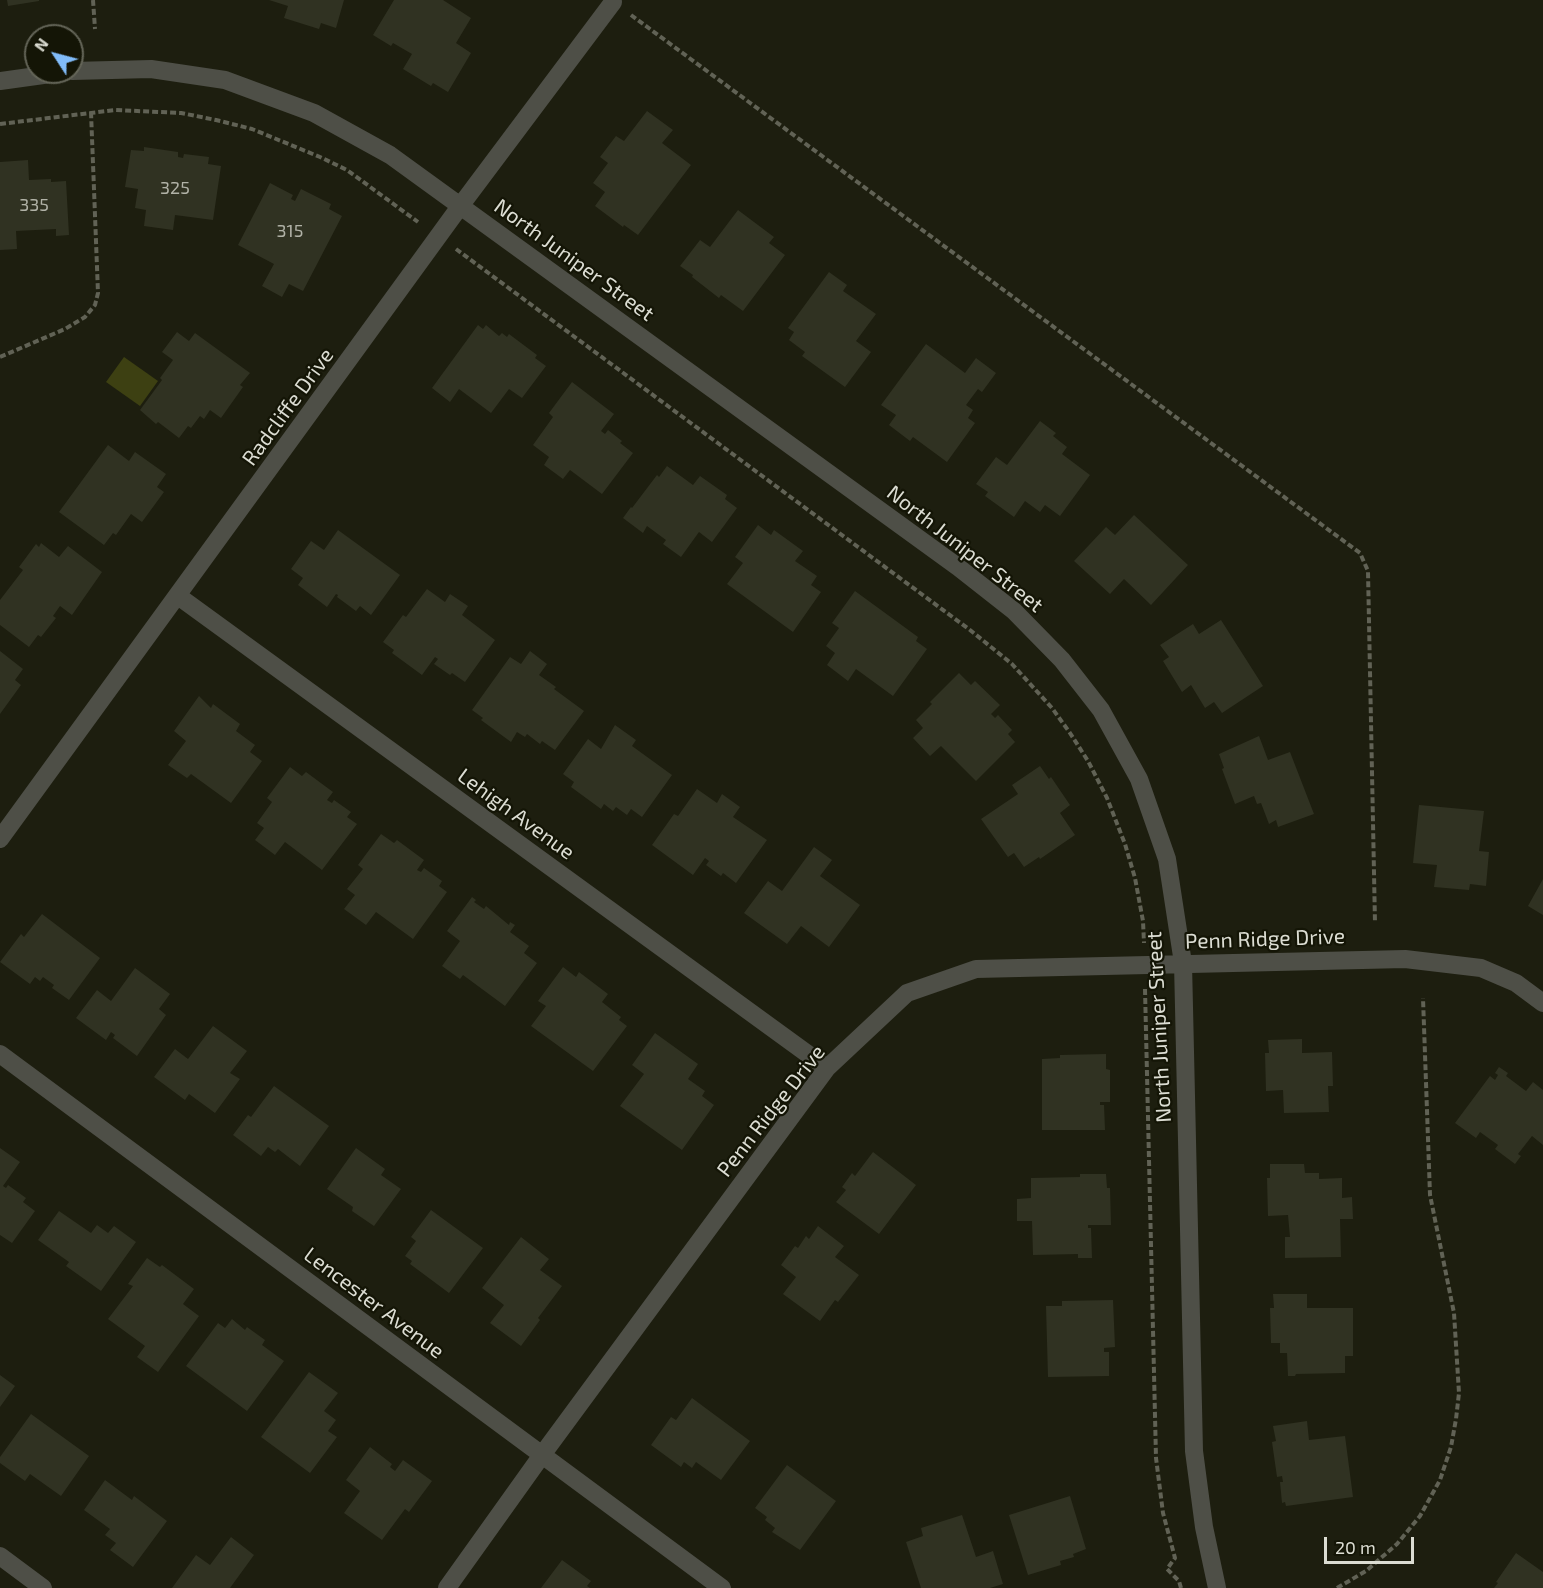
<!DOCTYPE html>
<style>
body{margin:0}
#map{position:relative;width:1543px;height:1588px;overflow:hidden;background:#1d1e0f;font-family:"Exo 2",sans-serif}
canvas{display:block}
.north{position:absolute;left:24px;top:24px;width:60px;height:60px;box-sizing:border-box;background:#141506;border:2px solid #646558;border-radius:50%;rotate:306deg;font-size:16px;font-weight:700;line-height:24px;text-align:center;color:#dcddd3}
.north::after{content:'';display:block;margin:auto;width:21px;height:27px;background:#81bcfa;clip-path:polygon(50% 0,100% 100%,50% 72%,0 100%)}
.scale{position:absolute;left:1324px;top:1537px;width:90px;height:27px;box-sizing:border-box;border:3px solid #dcddd3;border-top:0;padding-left:8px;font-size:18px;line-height:21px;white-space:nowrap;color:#dcddd3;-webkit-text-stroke:4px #141506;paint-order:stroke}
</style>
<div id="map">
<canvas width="1543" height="1588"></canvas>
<div class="north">N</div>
<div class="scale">20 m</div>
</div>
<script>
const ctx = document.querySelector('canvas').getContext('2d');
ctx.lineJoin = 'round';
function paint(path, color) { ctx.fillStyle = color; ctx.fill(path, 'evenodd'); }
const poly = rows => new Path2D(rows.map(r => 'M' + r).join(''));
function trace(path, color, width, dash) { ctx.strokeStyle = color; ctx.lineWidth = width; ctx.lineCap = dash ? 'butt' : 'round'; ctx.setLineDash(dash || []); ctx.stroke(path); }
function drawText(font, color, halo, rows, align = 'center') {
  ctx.font = font + ' "Exo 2",sans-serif'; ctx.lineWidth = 4.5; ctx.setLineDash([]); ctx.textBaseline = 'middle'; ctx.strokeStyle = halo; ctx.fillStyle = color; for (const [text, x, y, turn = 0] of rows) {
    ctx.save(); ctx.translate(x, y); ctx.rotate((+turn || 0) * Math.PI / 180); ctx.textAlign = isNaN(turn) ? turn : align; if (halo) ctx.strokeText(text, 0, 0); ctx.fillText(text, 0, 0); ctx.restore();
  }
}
const green = poly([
 [124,357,158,381,140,406,106,382]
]);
const building = poly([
 [7,0,39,0,39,1,8,6],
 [269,0,344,0,336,28,321,23,319,29,284,18,288,6],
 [394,0,443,0,471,18,456,43,471,53,448,92,433,83,431,86,403,69,412,54,393,43,391,46,373,35],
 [647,111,673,130,662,143,691,165,638,235,624,225,623,227,595,206,605,192,593,183,608,163,600,157,616,136,624,141],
 [144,147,178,152,178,157,183,158,184,154,209,157,208,164,221,166,213,220,175,215,173,230,144,226,146,210,135,208,138,189,125,187,131,150,144,151],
 [28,160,29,180,51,179,51,182,66,181,69,235,56,236,56,229,16,231,17,249,0,250,0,162],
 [270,183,293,195,291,199,295,201,301,189,331,204,329,209,342,216,303,291,289,284,282,297,262,286,274,264,238,245],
 [738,210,774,237,769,243,785,255,743,311,721,295,719,298,692,277,693,275,680,266,700,240,710,247],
 [829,272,847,285,843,291,876,314,856,341,871,352,845,387,802,356,805,352,789,340,794,332,788,328],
 [478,325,483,329,486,325,499,336,502,333,507,337,509,334,537,355,535,358,546,366,522,398,509,389,491,413,459,389,450,402,432,388],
 [177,332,189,341,195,333,250,373,240,385,243,387,221,418,210,410,204,419,200,416,191,428,188,426,179,438,158,422,156,424,140,410,162,380,160,378,173,360,162,352],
 [926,344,965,373,976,358,996,373,982,392,978,389,966,405,973,410,968,418,975,423,947,462,913,437,910,441,889,425,896,415,881,405],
 [572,382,614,414,601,431,605,434,608,430,622,441,620,443,633,453,602,494,570,470,563,479,544,465,549,457,533,445,553,417,549,413],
 [1040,421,1056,433,1053,436,1067,447,1062,454,1090,475,1060,516,1045,505,1040,512,1025,501,1014,517,985,496,988,492,976,484,996,457,1007,465],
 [108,445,129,461,135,452,166,474,157,487,164,492,142,522,131,514,116,535,113,533,104,545,59,512],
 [667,466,693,485,700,476,727,495,725,499,737,508,712,542,699,532,681,557,663,544,666,540,647,526,643,533,623,518,631,507,632,508,657,475,659,477],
 [1134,515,1188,565,1151,605,1124,579,1110,594,1074,561,1106,527,1115,535],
 [758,525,771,535,774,530,803,551,795,561,817,576,811,585,821,592,793,632,727,584,743,563,735,557],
 [338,530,400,575,371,615,360,606,356,611,337,597,338,595,336,594,327,607,298,585,303,578,291,569,311,541,324,550],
 [41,543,59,557,68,546,102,572,72,615,60,606,53,616,56,618,41,637,38,635,29,647,0,625,0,600,23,570,19,567,36,544,39,547],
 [427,589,445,602,450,594,468,606,462,615,495,640,465,682,452,673,450,675,434,664,438,659,435,657,422,675,392,653,394,650,383,642,403,615,406,617],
 [855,591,918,637,916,641,927,649,893,696,856,669,848,681,827,665,835,653,826,646,839,628,832,623],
 [1221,620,1263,686,1222,713,1214,702,1205,708,1191,685,1182,692,1163,661,1169,657,1160,645,1193,624,1199,634],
 [0,651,23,669,15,680,21,685,0,714],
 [530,651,547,664,539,675,556,687,554,689,584,711,555,750,542,741,540,744,527,734,525,737,517,732,511,742,481,720,483,718,472,710,510,657,521,664],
 [959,673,971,685,975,681,1000,705,991,714,995,718,998,715,1012,730,1008,734,1015,742,976,781,941,746,930,756,913,738,923,728,916,720,932,704,930,702],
 [199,696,211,708,213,704,240,724,236,731,255,745,250,752,262,761,231,803,191,774,187,778,168,765,186,741,174,731],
 [615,725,636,740,632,746,672,775,642,817,631,809,627,815,616,807,613,811,604,804,601,809,571,787,574,782,563,774,588,739,601,749],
 [1259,736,1268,760,1290,752,1314,814,1278,827,1276,820,1269,824,1261,803,1257,804,1254,796,1235,804,1222,769,1224,768,1219,754],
 [1040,766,1049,779,1051,777,1070,805,1060,813,1075,835,1040,859,1039,857,1024,867,1014,853,1008,857,981,819,1018,794,1012,785],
 [290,767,302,776,306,772,333,792,327,800,332,803,334,800,351,812,347,817,357,824,322,870,285,842,275,855,255,840,264,828,257,823,272,802,267,798],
 [697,789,717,803,722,794,740,807,733,817,767,840,736,883,723,873,721,876,706,865,709,861,705,858,693,875,652,845,674,814,678,816],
 [1419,805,1484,811,1479,851,1489,852,1486,886,1470,884,1469,890,1434,887,1437,865,1413,863],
 [381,834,394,843,397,840,424,860,417,870,421,872,424,868,442,881,439,886,447,892,413,939,376,912,366,925,344,909,355,895,347,889,363,869,358,865],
 [814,847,832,860,820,876,860,905,829,947,801,926,787,944,744,913,768,881,782,891],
 [1543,879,1543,915,1528,906],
 [472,897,476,900,474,902,484,909,486,906,509,925,510,922,515,925,510,932,529,946,524,953,537,963,505,1006,463,975,460,979,442,966,460,941,447,931],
 [42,914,100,958,69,1000,52,988,54,985,43,977,40,981,35,977,30,984,0,962,21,934,24,937],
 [563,967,576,977,579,972,608,994,602,1002,621,1017,619,1020,627,1026,593,1071,531,1026,546,1006,538,1001],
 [135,968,170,994,159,1009,166,1015,137,1056,113,1038,115,1035,111,1032,106,1040,76,1018,97,990,111,1001],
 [213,1026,247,1051,230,1073,240,1079,215,1113,189,1094,185,1100,154,1077,175,1049,188,1059],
 [655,1033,698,1064,688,1079,705,1091,702,1096,714,1105,682,1150,620,1106,644,1074,632,1065],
 [1302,1039,1302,1053,1332,1052,1333,1086,1328,1086,1329,1112,1284,1113,1283,1090,1266,1091,1265,1053,1269,1053,1268,1040],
 [1106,1054,1106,1069,1110,1070,1110,1102,1100,1102,1100,1105,1104,1105,1105,1130,1042,1130,1042,1059,1060,1058,1060,1055],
 [1499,1067,1508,1073,1506,1076,1526,1091,1533,1082,1543,1090,1543,1145,1532,1136,1518,1154,1521,1156,1515,1164,1495,1149,1498,1145,1480,1132,1476,1138,1455,1123,1490,1076,1495,1080,1498,1075,1495,1073],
 [274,1086,329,1126,300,1166,278,1149,275,1152,268,1147,261,1156,233,1135,248,1115,251,1117],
 [0,1148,20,1162,3,1186,6,1188,8,1185,26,1198,23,1202,35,1211,12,1243,0,1235],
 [356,1148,385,1169,381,1175,401,1189,374,1226,352,1211,353,1207,327,1189],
 [873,1152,916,1185,879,1234,836,1202,846,1190,842,1187,852,1173,855,1176],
 [1270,1164,1304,1164,1305,1173,1319,1173,1319,1179,1342,1178,1342,1198,1352,1197,1353,1219,1340,1219,1341,1257,1285,1258,1285,1237,1290,1237,1288,1215,1268,1216,1267,1178,1270,1178],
 [1080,1174,1106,1174,1107,1188,1110,1188,1111,1225,1088,1225,1088,1228,1091,1228,1092,1258,1078,1258,1078,1254,1033,1255,1032,1221,1017,1221,1017,1199,1031,1198,1031,1178,1080,1177],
 [431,1210,483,1248,449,1293,410,1264,412,1261,405,1256,416,1241,411,1237],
 [59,1211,91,1233,97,1225,108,1233,114,1226,136,1242,101,1291,66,1266,69,1262,38,1240],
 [818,1226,844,1246,835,1257,859,1275,838,1302,835,1300,820,1321,783,1294,796,1277,781,1265,795,1246,798,1248,806,1236,809,1239],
 [521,1237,549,1259,540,1270,562,1286,538,1318,540,1320,521,1346,490,1323,504,1305,482,1288],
 [147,1258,160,1267,162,1265,194,1289,183,1304,199,1316,158,1372,137,1357,145,1346,108,1319,133,1286,128,1284],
 [1273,1294,1307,1294,1307,1308,1353,1308,1353,1356,1345,1356,1345,1373,1296,1374,1295,1376,1288,1376,1287,1353,1280,1353,1280,1343,1271,1343,1270,1308,1274,1308],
 [1113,1300,1115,1347,1104,1348,1104,1352,1109,1352,1109,1376,1048,1377,1046,1306,1062,1306,1062,1301],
 [232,1319,245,1330,247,1327,265,1340,262,1345,284,1361,247,1411,186,1366,218,1323,225,1328],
 [309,1372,338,1393,324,1411,336,1420,328,1431,337,1437,310,1473,261,1437],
 [0,1375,15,1386,0,1407],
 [692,1398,750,1441,721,1480,696,1462,692,1468,684,1462,681,1467,651,1445,671,1417,676,1420],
 [31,1414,89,1456,61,1496,30,1474,25,1481,0,1463,0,1457],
 [1307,1421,1309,1440,1345,1436,1353,1497,1286,1506,1285,1502,1282,1503,1280,1482,1283,1482,1282,1476,1277,1477,1272,1442,1276,1441,1273,1426],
 [370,1447,392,1464,390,1467,395,1471,403,1460,432,1481,409,1512,405,1509,382,1540,344,1513,360,1491,346,1480],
 [787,1465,836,1501,800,1550,772,1532,775,1528,765,1520,767,1517,755,1508],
 [105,1480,132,1500,134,1496,167,1521,133,1567,110,1550,116,1543,105,1535,110,1529,84,1510],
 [1070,1496,1086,1549,1073,1554,1074,1557,1060,1561,1061,1565,1028,1575,1009,1515],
 [962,1515,976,1557,993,1551,1003,1584,990,1588,921,1588,906,1542,923,1536,921,1528],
 [231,1537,254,1555,230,1588,172,1588,196,1555,210,1565],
 [1516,1553,1543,1572,1543,1588,1494,1588,1498,1583,1496,1582],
 [562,1560,591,1581,587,1586,590,1588,541,1588]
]);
const path = poly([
 [93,0,95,29],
 [631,15,1360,553,1368,571,1375,923],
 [0,124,115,110,181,113,216,120,252,129,320,157,347,170,418,222],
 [456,249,970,630,1012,664,1052,708,1070,733,1088,761,1107,798,1125,844,1135,878,1143,921,1144,943],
 [0,357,65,329,85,317,95,305,98,293,91,112],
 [1145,989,1156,1458,1163,1513,1175,1558,1167,1569,1179,1581,1181,1588],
 [1337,1588,1366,1571,1397,1544,1420,1516,1440,1480,1451,1447,1456,1419,1459,1393,1454,1313,1430,1195,1423,998]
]);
const minor = poly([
 [72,71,151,69,225,80,314,113,390,155,958,567,1014,611,1062,660,1101,710,1139,779,1167,859,1183,963,1194,1451,1204,1527,1217,1588],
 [0,81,65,72],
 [178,596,827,1068],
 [0,839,461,205,613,2],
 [0,1054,722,1588],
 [0,1556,43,1588],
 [447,1588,542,1455,827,1068,907,993,976,969,1405,959,1481,968,1516,983,1543,1003]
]);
const numberNames = [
 ["325",175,188],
 ["335",34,205],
 ["315",290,231]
];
const streetNames = [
 ["North Juniper Street",574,260,36],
 ["Radcliffe Drive",288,407,-54],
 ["North Juniper Street",965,549,38],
 ["Lehigh Avenue",516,814,36],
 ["Penn Ridge Drive",1265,939,-2],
 ["North Juniper Street",1159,1027,-93],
 ["Penn Ridge Drive",771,1111,-52],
 ["Lencester Avenue",374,1303,37]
];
paint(green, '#3d4012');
paint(building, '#303222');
trace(path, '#616255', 4, [6, 3]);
trace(minor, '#4e4f47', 18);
drawText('18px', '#b1b2a7', null, numberNames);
drawText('21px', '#dcddd3', '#141506', streetNames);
</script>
